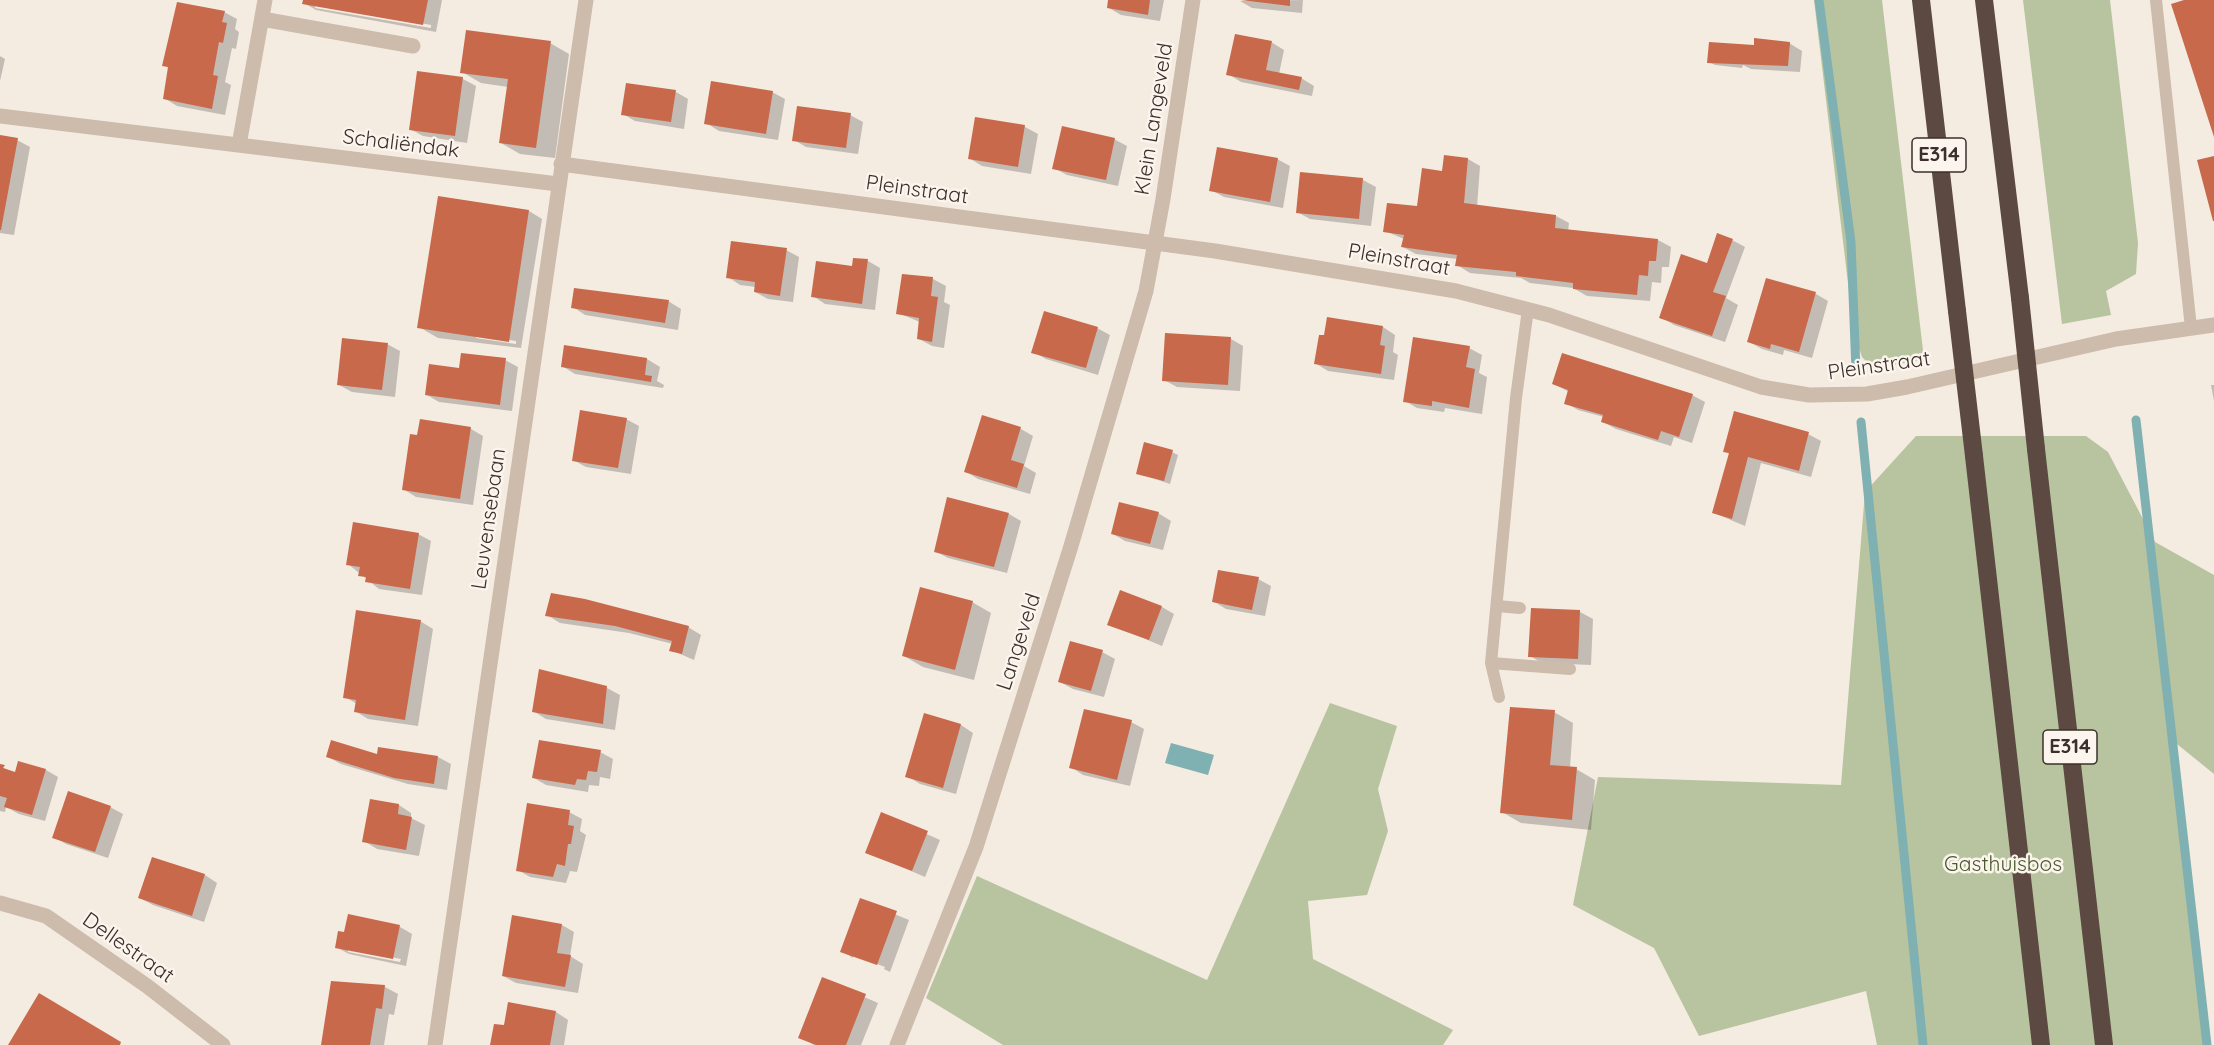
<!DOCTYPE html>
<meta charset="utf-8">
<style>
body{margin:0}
canvas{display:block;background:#f4ebe1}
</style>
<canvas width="2214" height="1045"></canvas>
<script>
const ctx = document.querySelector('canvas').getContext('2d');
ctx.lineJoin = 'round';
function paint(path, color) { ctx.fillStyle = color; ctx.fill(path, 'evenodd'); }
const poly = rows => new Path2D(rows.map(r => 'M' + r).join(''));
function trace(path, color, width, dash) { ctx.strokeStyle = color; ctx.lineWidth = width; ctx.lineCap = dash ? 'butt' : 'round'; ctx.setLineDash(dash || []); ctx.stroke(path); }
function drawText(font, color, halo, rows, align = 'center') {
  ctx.font = font + ' Quicksand,sans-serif'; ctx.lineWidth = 5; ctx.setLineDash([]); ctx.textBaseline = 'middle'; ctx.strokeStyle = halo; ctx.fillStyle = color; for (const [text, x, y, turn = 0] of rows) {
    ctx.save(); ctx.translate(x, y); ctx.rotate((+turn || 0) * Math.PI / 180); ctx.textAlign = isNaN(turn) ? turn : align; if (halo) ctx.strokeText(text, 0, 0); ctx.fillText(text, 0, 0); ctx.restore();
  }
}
const green = poly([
 [1814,0,1882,0,1924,359,1874,369,1862,357,1854,333],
 [2023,0,2110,0,2138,243,2136,274,2106,291,2111,315,2062,324],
 [1916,436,2086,436,2108,452,2155,542,2214,575,2214,774,2172,740,2207,1045,1877,1045,1866,991,1699,1036,1654,948,1573,905,1598,777,1841,785,1865,492],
 [1330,703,1397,726,1378,789,1388,831,1367,895,1308,901,1313,959,1453,1030,1443,1045,1003,1045,926,998,977,876,1207,980]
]);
const water = poly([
 [1171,743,1214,755,1208,775,1165,763]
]);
const shadow = poly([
 [304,0,442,0,436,32,316,10,304,3],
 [315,4,431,25,431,28,315,8],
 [1110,0,1164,0,1160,21,1121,15,1109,8],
 [1303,0,1302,13,1252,8,1240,1],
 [224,12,237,19,235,29,239,32,236,49,232,48,225,82,231,85,225,115,177,106,164,98,170,69,164,65],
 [1271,42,1284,50,1279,74,1301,78,1314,86,1312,96,1241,82,1228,74],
 [550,43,569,54,555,158,520,154,501,143,508,87,481,83,462,72],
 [1789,43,1802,51,1800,72,1751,69,1743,65,1742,68,1715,65,1709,62,1755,47],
 [0,56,5,59,0,81],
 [419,72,463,79,476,86,467,143,423,136,410,129],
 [676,92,688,99,684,129,635,121,623,114],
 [772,92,785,99,778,140,719,131,706,123],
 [850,115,863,122,858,154,806,147,794,140],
 [976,119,1025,127,1038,134,1031,174,982,166,969,158],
 [0,137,17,140,30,147,14,235,0,233],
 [1114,139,1127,146,1118,186,1067,175,1054,168],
 [1277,159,1290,166,1283,208,1224,197,1211,190],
 [1468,159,1480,166,1477,207,1556,216,1569,223,1568,231,1658,240,1671,247,1669,267,1662,267,1661,283,1652,282,1650,301,1587,296,1573,288,1530,283,1521,278,1470,273,1457,265,1458,259,1416,254,1403,247,1404,239,1385,231,1418,208,1444,173],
 [1302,173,1363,180,1376,187,1371,226,1310,219,1297,212],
 [439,197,529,211,542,219,521,348,438,338,419,327],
 [476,335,516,341,516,344,476,338],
 [1732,240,1745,247,1726,298,1738,305,1725,342,1674,325,1661,317],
 [786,250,799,257,793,302,768,299,755,292,756,287,740,285,728,277],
 [868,261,880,268,875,310,825,304,813,296],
 [903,275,933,279,946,286,944,302,950,305,944,348,932,346,919,339,920,322,898,313],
 [1767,280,1816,294,1828,301,1812,358,1784,350,1783,355,1762,349,1749,342],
 [668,301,681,309,678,330,585,315,573,307],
 [1383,327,1395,335,1393,352,1398,355,1394,380,1328,371,1315,363],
 [1097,328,1110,335,1098,375,1046,359,1033,352],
 [1231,339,1243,346,1240,391,1177,387,1164,380],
 [387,344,400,351,395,397,352,392,339,385],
 [565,347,647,359,660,367,657,381,664,385,663,388,575,374,562,366],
 [1469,348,1482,355,1479,373,1487,377,1482,414,1445,408,1444,412,1417,408,1405,401],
 [505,360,518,367,512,411,439,402,427,395],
 [1554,384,1692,395,1705,402,1692,443,1674,437,1671,446,1616,429,1603,422,1604,417,1578,410,1566,403,1569,392],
 [2211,385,2214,385,2214,401],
 [983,417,1021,429,1033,436,1024,466,1036,473,1030,494,978,479,965,471],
 [626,419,639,426,631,474,586,467,573,460],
 [471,429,483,436,473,505,416,497,403,489,418,437],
 [1808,434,1821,441,1811,477,1761,463,1745,526,1714,513,1731,455,1724,451],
 [1172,452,1178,455,1170,484,1137,473],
 [1158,513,1171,521,1163,550,1125,541,1113,534],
 [1009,514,1021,521,1007,573,948,558,935,551],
 [418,534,431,541,422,595,379,589,348,564],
 [1258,579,1271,586,1265,616,1226,609,1213,601],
 [972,602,991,613,974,680,923,667,904,656],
 [1162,607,1174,614,1162,646,1109,624],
 [1532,610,1580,612,1593,619,1591,665,1542,663,1530,656],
 [547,615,688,627,701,635,694,660,671,650,673,644,629,633,560,623],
 [420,621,433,629,418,726,368,719,355,711,357,704,345,697],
 [1102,652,1115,659,1104,697,1073,689,1060,682],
 [540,671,607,688,620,695,615,730,546,719,533,711],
 [1554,712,1573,723,1570,768,1576,769,1595,780,1591,830,1521,823,1502,812],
 [925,715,961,725,973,733,956,794,920,784,907,776],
 [1131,722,1144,729,1130,786,1083,775,1071,767],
 [380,748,438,757,451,764,447,790,408,784,341,764,328,757,379,756],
 [600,752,613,759,610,779,600,777,599,786,589,785,588,792,546,785,534,778],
 [0,766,16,774,46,770,58,777,45,821,19,814,6,807,5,812,0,811],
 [399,805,411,813,411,818,425,825,419,856,377,849,364,841],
 [110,807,123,814,108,858,66,844,54,837],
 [569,812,582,819,580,831,586,835,577,872,570,871,566,883,530,877,518,870],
 [882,814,940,840,925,877,867,852],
 [153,859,205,875,217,883,204,922,153,905,140,898],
 [860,900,909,920,890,972,884,969,885,967,853,955,853,958,842,951],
 [349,916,400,927,412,934,406,966,349,954,336,947,345,934],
 [348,949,401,959,400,962,348,952],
 [562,925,574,932,570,956,583,964,578,993,516,983,503,976],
 [823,979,878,1003,861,1045,814,1045,800,1037],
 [332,983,385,987,398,994,394,1015,389,1014,384,1045,323,1045],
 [556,1012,568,1020,564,1045,492,1045,505,1027]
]);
const stream = poly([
 [1819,0,1851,242,1856,371],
 [2136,420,2207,1045],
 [1861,422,1923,1045]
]);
const building = poly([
 [303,0,428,0,423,25,302,4],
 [1108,0,1150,0,1148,15,1107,8],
 [1241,0,1290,0,1290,6],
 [2184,0,2214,0,2214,137,2171,4],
 [177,2,225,11,222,22,227,23,223,43,219,42,213,75,218,76,212,109,163,99,168,67,162,66],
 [466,30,551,41,536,148,499,143,508,79,460,73],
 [1235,34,1272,41,1266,70,1302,77,1299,90,1226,75],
 [1754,38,1790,42,1788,66,1707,63,1709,42,1754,45],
 [417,71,463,77,455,136,409,130],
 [711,81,773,91,766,134,704,124],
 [626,83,676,90,671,122,621,115],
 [797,106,851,113,846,148,792,141],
 [975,117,1025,125,1018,167,968,159],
 [1062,126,1115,138,1106,180,1052,169],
 [0,135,18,138,1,230,0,230],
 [1217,147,1278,158,1270,202,1209,191],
 [1444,155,1468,158,1464,203,1556,215,1555,228,1658,239,1656,261,1649,261,1648,276,1639,275,1637,295,1573,289,1573,283,1516,276,1516,272,1455,266,1457,255,1401,247,1404,235,1383,232,1387,203,1417,206,1422,168,1442,171],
 [2214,156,2214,221,2213,221,2197,160],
 [1300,172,1363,178,1359,219,1296,213],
 [438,196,529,210,509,342,417,328],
 [1717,233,1733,239,1713,292,1726,296,1712,336,1659,318,1681,254,1707,263],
 [731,241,787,248,780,296,754,292,755,282,726,278],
 [853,258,868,259,862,304,811,297,816,261,852,266],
 [902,274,933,277,931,296,938,297,932,342,917,339,919,318,896,314],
 [1766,278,1816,292,1799,352,1771,344,1770,349,1747,342],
 [574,288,669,300,665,323,571,308],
 [1044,311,1098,327,1086,368,1031,353],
 [1327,317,1383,326,1380,345,1385,346,1381,374,1314,364,1319,335,1324,335],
 [1165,333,1231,337,1228,385,1162,381],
 [1413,337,1470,346,1466,367,1475,369,1469,408,1432,401,1432,406,1403,402],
 [342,338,388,343,382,390,337,385],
 [564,345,647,358,645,375,652,376,651,382,561,367],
 [461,353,506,358,500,405,425,395,429,364,459,368],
 [1562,353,1693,394,1679,437,1661,431,1658,440,1601,422,1603,415,1564,404,1568,390,1552,384],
 [580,410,627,418,618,468,572,461],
 [1734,411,1809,432,1799,471,1748,457,1732,519,1712,513,1729,453,1723,452],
 [982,415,1021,427,1011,460,1024,464,1017,488,964,472],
 [420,419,471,427,460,499,402,490,410,434,417,435],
 [1144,442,1173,450,1164,481,1136,474],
 [947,497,1009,513,994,567,934,552],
 [1119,502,1159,512,1150,544,1111,534],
 [353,522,419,533,410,589,365,582,366,577,358,576,360,567,346,565],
 [1218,570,1259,577,1252,610,1212,602],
 [920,587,973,601,955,670,902,656],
 [1120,590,1162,606,1149,640,1107,625],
 [551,593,585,599,689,626,682,654,669,651,672,641,615,626,545,616],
 [1531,608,1580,610,1578,659,1528,657],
 [356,610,421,620,405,720,354,712,356,700,343,698],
 [1070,641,1103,650,1091,691,1058,682],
 [539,669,607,686,603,724,532,712],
 [1510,707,1555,710,1550,765,1577,767,1572,820,1500,813],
 [1084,709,1132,720,1117,780,1069,768],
 [924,713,961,724,943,788,905,777],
 [331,740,377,754,378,747,438,756,434,784,394,778,326,757],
 [539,740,601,750,597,772,588,771,586,780,577,779,575,785,532,778],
 [18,761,46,769,32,815,4,807,7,798,0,796,0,764,5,765,3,768,15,772],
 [68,791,111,806,95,852,52,838],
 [370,799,399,804,398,814,412,817,406,850,362,842],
 [527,803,570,810,568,825,574,826,571,844,568,844,565,866,557,864,553,877,516,871],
 [881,812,928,831,912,871,865,853],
 [152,857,205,874,192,916,138,898],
 [860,898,897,911,877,965,840,952],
 [348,914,400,925,393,959,335,948,338,931,344,932],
 [512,915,562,924,557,953,571,955,565,987,502,976],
 [822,977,866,994,846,1045,816,1045,798,1038],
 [331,981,385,985,382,1009,376,1008,370,1045,321,1045],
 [39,993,121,1042,120,1045,8,1045],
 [508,1002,556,1011,550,1045,490,1045,494,1024,504,1025]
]);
const service = poly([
 [2156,0,2191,328],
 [1497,606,1520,608],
 [1491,663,1570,669],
 [1499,697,1491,663,1516,398,1528,309]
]);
const minor = poly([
 [262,19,413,46],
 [0,116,558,184],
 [239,145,265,0],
 [0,903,46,916,147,986,223,1045],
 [897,1045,976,847,1071,546,1146,291,1163,199,1193,0]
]);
const tertiary = poly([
 [561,164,1215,251,1456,291,1549,315,1761,387,1809,395,1867,394,1907,387,2116,339,2214,325],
 [435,1045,586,0]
]);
const motorway = poly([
 [1921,0,1957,311],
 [1984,0,2020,298],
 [2036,449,2104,1045],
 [1974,456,2041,1045]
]);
const motorwayBridge = poly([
 [2020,298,2036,449],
 [1957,311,1974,456]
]);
const shields = [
 [1939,155,54],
 [2070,747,54]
];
const shieldNames = [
 ["E314",1939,155],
 ["E314",2070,747]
];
const streetNames = [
 ["Klein Langeveld",1154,119,-81],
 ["Schaliëndak",401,144,7],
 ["Pleinstraat",917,190,8],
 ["Pleinstraat",1399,260,10],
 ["Pleinstraat",1879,366,-8],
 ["Leuvensebaan",489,519,-82],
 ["Langeveld",1019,642,-72],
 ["Dellestraat",128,948,35]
];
const parkNames = [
 ["Gasthuisbos",2003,865]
];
paint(green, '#b8c4a0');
paint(water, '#7fb0b2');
paint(shadow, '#0003');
trace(stream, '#7fb0b2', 9);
paint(building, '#c8694b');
trace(service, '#cdbbac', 12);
trace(minor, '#cdbbac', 15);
trace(tertiary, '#cdbbac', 15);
trace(motorway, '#5c4a42', 18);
trace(motorwayBridge, '#5c4a42', 18);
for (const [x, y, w] of shields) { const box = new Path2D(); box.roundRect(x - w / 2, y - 17, w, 34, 4.5); ctx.fillStyle = '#fbf5ee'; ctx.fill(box); trace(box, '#3b302b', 1.5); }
drawText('bold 20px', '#3b302b', null, shieldNames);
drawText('21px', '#3b302b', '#fbf5ee', streetNames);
drawText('21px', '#4a5a2e', '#fbf5ee', parkNames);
</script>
